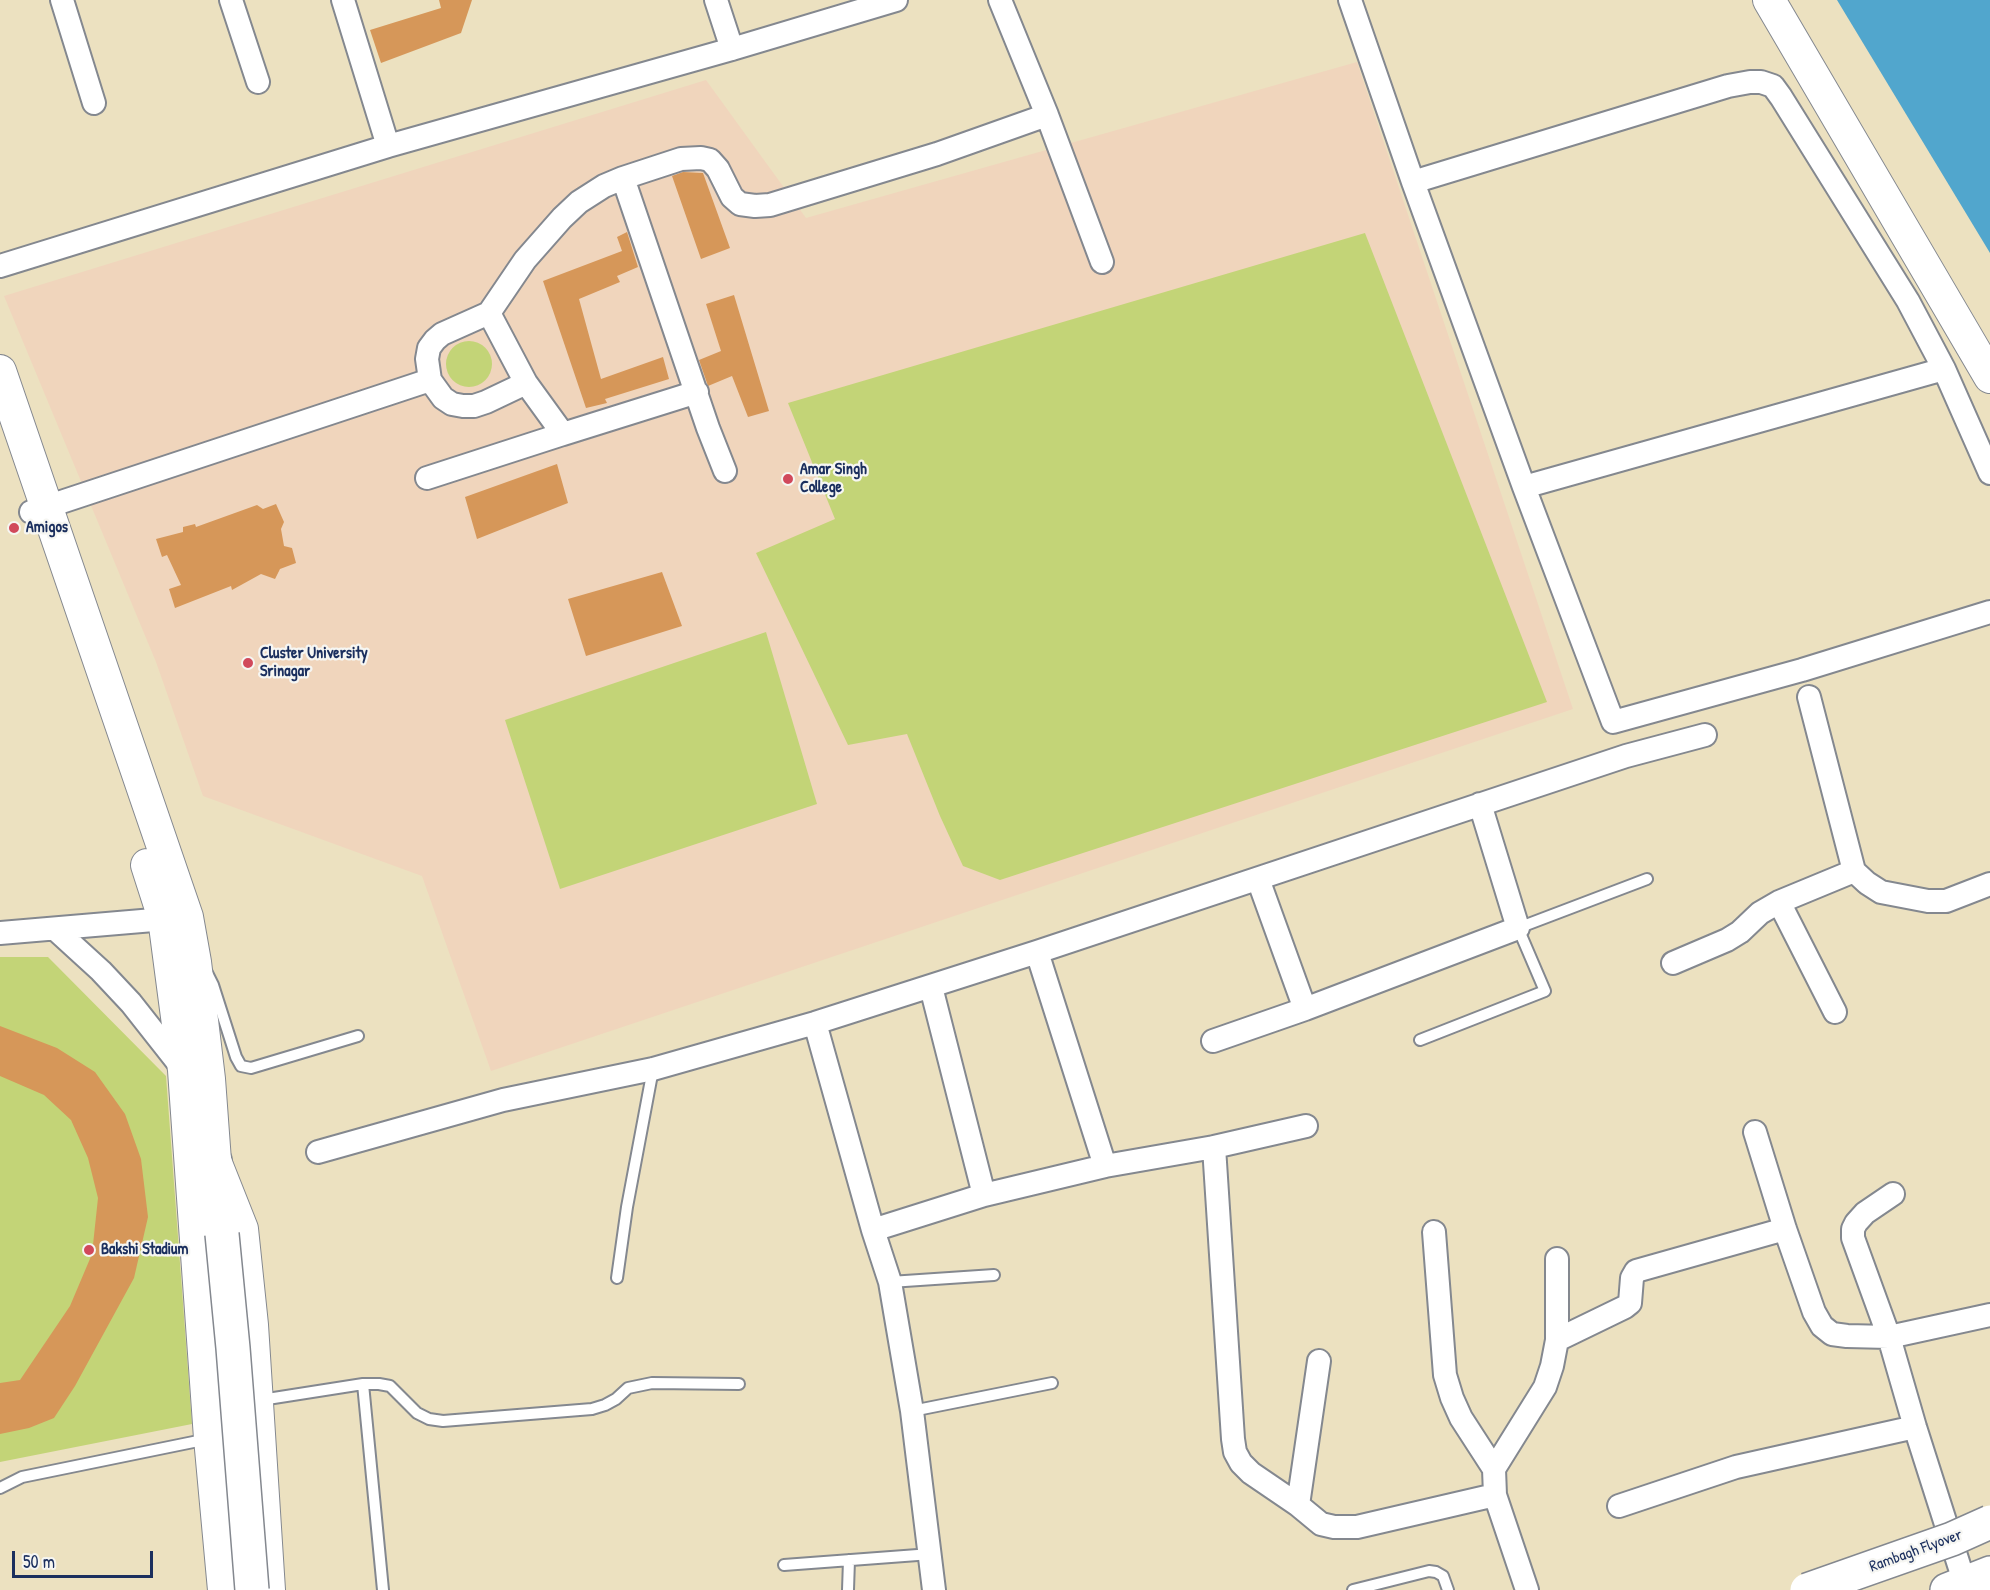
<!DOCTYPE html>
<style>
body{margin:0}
#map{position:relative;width:1990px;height:1590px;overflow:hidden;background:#ece1c0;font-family:"Patrick Hand",sans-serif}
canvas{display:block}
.scale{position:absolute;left:12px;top:1551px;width:141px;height:27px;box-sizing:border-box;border:3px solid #1b2f5e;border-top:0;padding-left:8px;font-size:18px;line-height:21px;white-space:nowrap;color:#1b2f5e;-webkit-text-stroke:4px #f6f6f2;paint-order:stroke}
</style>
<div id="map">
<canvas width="1990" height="1590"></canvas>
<div class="scale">50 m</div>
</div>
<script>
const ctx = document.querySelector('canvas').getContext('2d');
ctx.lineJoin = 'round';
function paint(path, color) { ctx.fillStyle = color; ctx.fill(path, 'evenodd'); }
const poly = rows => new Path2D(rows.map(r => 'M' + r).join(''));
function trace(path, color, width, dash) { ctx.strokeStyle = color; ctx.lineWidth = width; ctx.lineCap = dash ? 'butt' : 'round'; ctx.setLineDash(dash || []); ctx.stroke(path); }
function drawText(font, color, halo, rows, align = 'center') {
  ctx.font = font + ' "Patrick Hand",sans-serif'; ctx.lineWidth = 4.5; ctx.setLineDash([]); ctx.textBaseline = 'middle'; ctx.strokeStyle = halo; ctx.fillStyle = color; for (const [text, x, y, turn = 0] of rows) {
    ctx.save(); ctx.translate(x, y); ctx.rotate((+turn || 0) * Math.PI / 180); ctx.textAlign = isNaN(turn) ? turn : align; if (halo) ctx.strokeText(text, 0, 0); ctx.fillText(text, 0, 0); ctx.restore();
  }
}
const built = poly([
 [1357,62,1573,709,491,1071,422,876,203,796,156,662,4,296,706,80,806,218]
]);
const green = poly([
 [1365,233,1547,702,1000,880,963,866,940,816,907,734,848,745,756,553,835,519,788,403],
 '446 364a23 23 0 1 1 46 0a23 23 0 1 1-46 0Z',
 [766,632,817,804,560,889,505,720],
 [0,957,48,957,166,1076,192,1424,0,1462]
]);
const water = poly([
 [1837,0,1990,0,1990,253]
]);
const building = poly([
 [439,0,472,0,461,33,381,63,370,30,441,8],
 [683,172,703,173,730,248,701,259,672,176],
 [627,232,638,267,617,276,620,282,579,299,601,379,663,357,669,379,605,399,607,403,586,408,543,281,622,251,617,237],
 [734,295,769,411,748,417,732,376,708,386,699,360,721,351,706,304],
 [557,464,568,503,477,539,465,497],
 [276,504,284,522,281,529,284,546,292,548,296,563,280,569,275,579,261,574,232,590,231,586,175,608,169,589,181,585,167,555,162,557,156,539,183,532,183,527,195,524,196,527,257,505,263,509],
 [662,572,682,626,586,656,568,599],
 [0,1026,57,1048,95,1072,125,1114,141,1159,148,1217,134,1278,75,1386,54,1418,29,1428,0,1434,0,1383,20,1380,70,1306,92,1254,98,1198,88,1158,71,1120,44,1095,0,1076]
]);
const lane = poly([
 [207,973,213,985,236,1057,241,1066,251,1068,358,1036],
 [1420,1040,1545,991,1518,928,1647,879],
 [617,1278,627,1207,653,1069],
 [890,1282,994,1275],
 [363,1384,383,1590],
 [261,1400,363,1384,379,1384,390,1386,417,1413,429,1419,443,1421,592,1409,605,1405,616,1399,628,1388,652,1383,739,1384],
 [912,1411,1052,1383],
 [0,1488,22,1477,208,1439],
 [784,1565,931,1554],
 [848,1590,849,1560],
 [1353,1590,1429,1571,1436,1572,1443,1576,1448,1590]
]);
const street = poly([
 [62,0,94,103],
 [231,0,258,82],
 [343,0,388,146],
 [716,0,732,49],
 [1000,0,1047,115,1102,262],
 [1350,0,1413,182,1524,487,1613,722,1802,670,1990,612],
 [623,178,708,428,725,471],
 [1413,182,1728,86,1750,82,1761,82,1773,86,1781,97,1908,301,1944,369,1990,473],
 [0,266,388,146,732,49,896,0],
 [489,313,442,334,435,340,429,348,427,359,430,380,443,398,452,404,463,406,474,406,486,402,526,383],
 [697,392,563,434,526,383,489,313,525,260,562,218,579,202,604,186,623,178,681,159,701,158,710,160,718,169,732,197,740,204,755,206,770,205,937,154,1047,115],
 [427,478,563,434],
 [1524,487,1944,369],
 [31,512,430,380],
 [1854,871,1867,883,1881,892,1928,901,1946,901,1990,884],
 [1258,879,1305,1009],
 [1779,902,1835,1012],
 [55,929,101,971,131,1003,183,1069],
 [0,933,177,918],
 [1037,952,1105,1166],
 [1673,963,1727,940,1740,932,1760,913,1779,902,1854,871,1809,697],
 [931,987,984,1195],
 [815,1023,873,1230,890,1282,912,1411,934,1590],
 [1213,1041,1305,1009,1518,928,1480,804],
 [1755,1132,1785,1229,1814,1312,1822,1326,1832,1334,1847,1336,1889,1337,1990,1315],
 [1214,1147,1233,1439,1235,1452,1241,1463,1251,1473,1298,1505,1321,1524,1334,1527,1357,1527,1495,1495],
 [318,1152,503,1100,653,1069,815,1023,1037,952,1626,756,1705,735],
 [1893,1194,1865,1213,1856,1223,1853,1229,1853,1238,1889,1337,1915,1427,1965,1584],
 [873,1230,984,1195,1105,1166,1214,1147,1306,1126],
 [1434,1232,1445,1375,1452,1398,1461,1418,1494,1469],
 [1557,1340,1625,1307,1630,1303,1632,1278,1636,1271,1785,1229],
 [1298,1505,1319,1361],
 [1619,1506,1736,1467,1915,1427],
 [1527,1590,1495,1495,1494,1469,1545,1387,1552,1366,1557,1340,1557,1259]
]);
const secondary = poly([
 [1769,0,1990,377],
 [0,371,187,917,195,962,209,1079,215,1161,242,1229,252,1325,269,1590],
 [147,865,164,918,184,1070,210,1438,224,1590]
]);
const primary = poly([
 [215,1161,222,1234],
 [1947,1590,1990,1573]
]);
const primaryBridge = poly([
 [222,1234,233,1348,252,1590],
 [1807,1590,1952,1539,1990,1522]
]);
const markers = [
 [788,479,6,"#d1495b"],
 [14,528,6,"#d1495b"],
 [248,663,6,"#d1495b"],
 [89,1250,6,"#d1495b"]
];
const poiNames = [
 ["Amar Singh",800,470],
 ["College",800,488],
 ["Amigos",26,528],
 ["Cluster University",260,654],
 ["Srinagar",260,672],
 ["Bakshi Stadium",101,1250]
];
const streetNames = [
 ["Rambagh Flyover",1916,1551,-20]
];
paint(built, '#f0d5bc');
paint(green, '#c3d477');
paint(water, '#51a6cd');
paint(building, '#d69759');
trace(lane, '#84888f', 14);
trace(street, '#84888f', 26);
trace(secondary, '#84888f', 34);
trace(primary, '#84888f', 36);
trace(lane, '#fff', 10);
trace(street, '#fff', 22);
trace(secondary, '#fff', 32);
trace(primary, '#fff', 33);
trace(primaryBridge, '#84888f', 36, []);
trace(primaryBridge, '#fff', 33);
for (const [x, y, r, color] of markers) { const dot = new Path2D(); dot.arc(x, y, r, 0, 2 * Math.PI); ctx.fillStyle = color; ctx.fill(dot); trace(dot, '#f6f6f2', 2); }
drawText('bold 16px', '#1b2f5e', '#f6f6f2', poiNames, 'left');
drawText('16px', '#1b2f5e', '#f6f6f2', streetNames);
</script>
